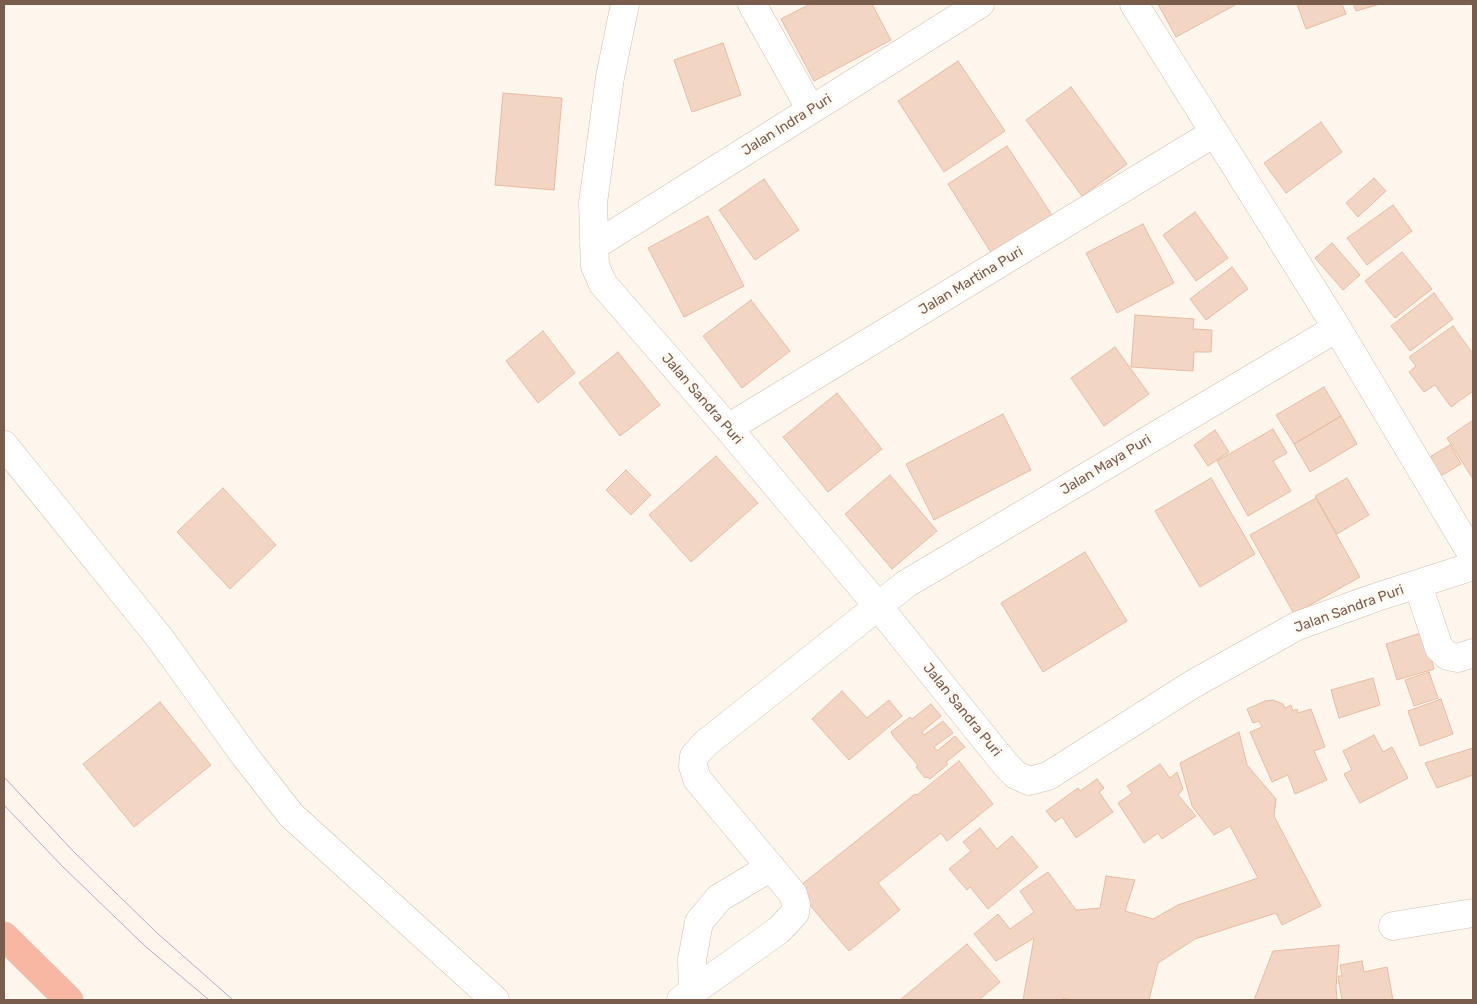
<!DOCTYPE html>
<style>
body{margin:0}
#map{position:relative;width:1477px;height:1004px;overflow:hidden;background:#fdf6ec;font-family:Rubik,sans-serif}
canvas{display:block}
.frame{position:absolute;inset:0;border:5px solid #7a5c4d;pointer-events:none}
</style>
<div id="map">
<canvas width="1477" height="1004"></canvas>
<div class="frame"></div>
</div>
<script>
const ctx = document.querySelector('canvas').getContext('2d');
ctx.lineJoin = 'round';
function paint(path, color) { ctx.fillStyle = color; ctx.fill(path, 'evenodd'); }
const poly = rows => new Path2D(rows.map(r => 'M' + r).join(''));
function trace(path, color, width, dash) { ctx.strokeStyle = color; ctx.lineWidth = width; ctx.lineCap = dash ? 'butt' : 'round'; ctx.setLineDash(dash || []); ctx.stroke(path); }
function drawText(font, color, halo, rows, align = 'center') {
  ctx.font = font + ' Rubik,sans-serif'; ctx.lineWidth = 5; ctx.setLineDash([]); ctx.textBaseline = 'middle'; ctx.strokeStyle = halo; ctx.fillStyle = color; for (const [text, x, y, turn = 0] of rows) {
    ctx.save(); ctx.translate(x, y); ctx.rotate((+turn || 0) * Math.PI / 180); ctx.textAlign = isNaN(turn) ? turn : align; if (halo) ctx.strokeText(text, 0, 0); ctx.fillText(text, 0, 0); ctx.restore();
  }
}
const building = poly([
 [810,4,872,4,891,40,814,81,781,19,810,4],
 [1158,4,1237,4,1176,37,1158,4],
 [1297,4,1342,4,1346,14,1306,29,1297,4],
 [1353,4,1380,4,1356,11,1353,4],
 [723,43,741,95,692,112,674,60,723,43],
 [958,61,1005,131,944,172,898,101,958,61],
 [1071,87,1127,164,1082,196,1026,120,1071,87],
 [503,93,562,98,554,190,495,185,503,93],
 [1321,122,1342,152,1286,193,1264,163,1321,122],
 [1007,146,1057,223,997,262,948,184,1007,146],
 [1374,178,1386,191,1358,217,1346,203,1374,178],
 [764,179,799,230,755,260,719,210,764,179],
 [1393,205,1412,231,1367,265,1347,238,1393,205],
 [1195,212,1228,258,1196,281,1163,235,1195,212],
 [708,216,744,286,684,317,648,248,708,216],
 [1143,224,1174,283,1117,313,1086,253,1143,224],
 [1332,243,1360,275,1343,290,1315,258,1332,243],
 [1402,252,1432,289,1395,318,1365,281,1402,252],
 [1232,267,1248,289,1206,320,1190,299,1232,267],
 [1434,293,1453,319,1410,351,1391,326,1434,293],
 [751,300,790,351,742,388,703,336,751,300],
 [1135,315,1194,319,1193,329,1212,330,1211,352,1194,352,1193,371,1131,367,1135,315],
 [1453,326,1473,354,1473,391,1451,407,1435,385,1424,392,1409,372,1416,366,1409,357,1453,326],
 [543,331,575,373,538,403,506,361,543,331],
 [1115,347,1149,394,1104,426,1071,378,1115,347],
 [618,352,660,405,620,436,579,383,618,352],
 [1324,387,1341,416,1294,444,1276,415,1324,387],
 [837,393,882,449,828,492,783,437,837,393],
 [1003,414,1031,470,934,520,906,464,1003,414],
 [1341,416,1357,444,1310,472,1294,444,1341,416],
 [1473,420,1473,479,1447,438,1473,420],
 [1273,429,1287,453,1273,461,1291,491,1248,516,1217,461,1273,429],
 [1215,430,1229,452,1208,466,1194,445,1215,430],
 [1450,445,1461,464,1439,477,1428,458,1450,445],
 [716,456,758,503,691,562,649,515,716,456],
 [626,470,651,495,631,515,606,490,626,470],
 [890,475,937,531,892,569,845,514,890,475],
 [1211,478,1255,554,1200,587,1155,511,1211,478],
 [1347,478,1369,515,1337,534,1315,496,1347,478],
 [223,488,276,545,230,589,177,532,223,488],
 [1316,498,1360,577,1294,614,1250,535,1316,498],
 [1085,552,1127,621,1043,672,1001,603,1085,552],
 [1424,632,1434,669,1397,680,1386,644,1424,632],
 [1429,672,1438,698,1414,706,1405,680,1429,672],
 [1373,678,1380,705,1339,718,1331,690,1373,678],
 [842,691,867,718,889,700,902,716,849,760,812,719,842,691],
 [1441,699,1453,734,1420,746,1408,711,1441,699],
 [1273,700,1283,704,1285,708,1291,705,1293,711,1297,709,1298,713,1311,709,1325,747,1314,751,1327,780,1295,794,1288,775,1272,782,1250,732,1262,727,1259,721,1253,723,1247,709,1265,701,1273,700],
 [160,702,211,765,134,827,83,764,160,702],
 [931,704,941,716,922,732,924,735,943,721,953,733,934,747,937,751,955,736,965,747,946,762,948,764,930,779,927,777,925,778,916,767,918,766,916,763,893,736,891,732,910,717,912,719,931,704],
 [1239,732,1247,765,1276,799,1274,816,1321,906,1282,925,1276,913,1195,939,1158,963,1149,1000,1073,1000,1063,998,1061,1000,1023,1000,1034,938,996,961,974,934,998,914,1010,929,1034,912,1020,891,1048,872,1076,910,1100,908,1106,876,1135,880,1125,911,1153,919,1178,905,1258,878,1230,826,1214,835,1192,806,1180,763,1239,732],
 [1374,735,1383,752,1392,747,1408,778,1360,803,1344,774,1352,770,1343,751,1374,735],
 [1473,748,1473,775,1437,788,1425,763,1473,748],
 [959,761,993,804,947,841,941,833,878,883,900,910,849,951,796,889,915,794,917,795,959,761],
 [1160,764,1170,778,1177,772,1183,789,1178,795,1196,816,1162,839,1158,833,1144,843,1118,803,1132,793,1127,786,1160,764],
 [1097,779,1104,788,1099,792,1113,812,1076,838,1062,817,1055,822,1046,811,1078,788,1080,791,1097,779],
 [980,828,997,849,1012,836,1038,867,988,909,970,887,967,890,949,869,971,851,963,842,980,828],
 [967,944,1000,982,979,1000,900,1000,967,944],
 [1339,945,1336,987,1337,1000,1254,1000,1273,951,1339,945],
 [1362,961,1364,972,1387,967,1393,1000,1342,1000,1338,976,1342,976,1340,965,1362,961]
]);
const minor = poly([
 [625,4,610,77,593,203,595,266,603,284,728,428,878,606,1006,765,1016,775,1029,781,1048,776,1193,684,1297,626,1374,598,1473,566],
 [752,4,811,110],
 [1134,4,1337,328,1473,556],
 [594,246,980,4],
 [728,428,1214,133],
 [4,445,159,637,245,756,291,815,495,1000],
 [1418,585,1439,648,1448,656,1458,658,1473,653],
 [1393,926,1473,913],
 [693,991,692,960,699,922,719,898,771,867],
 [681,1000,779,930,795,913,796,904,793,894,697,779,693,766,694,756,706,743,906,584,1337,328]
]);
const highway = poly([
 [4,936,69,1000]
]);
const tram = poly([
 [4,777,74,852,156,932,233,1000],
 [4,805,62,866,145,946,209,1000]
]);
const streetNames = [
 ["Jalan Indra Puri",787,125,-32],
 ["Jalan Martina Puri",971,281,-31],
 ["Jalan Sandra Puri",702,399,49],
 ["Jalan Maya Puri",1106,465,-31],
 ["Jalan Sandra Puri",1349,609,-20],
 ["Jalan Sandra Puri",962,710,51]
];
paint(building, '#f3d5c3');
trace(building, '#e6bba3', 1);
trace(minor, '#d1beb0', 29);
trace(highway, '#dad1cd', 29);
trace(minor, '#fff', 28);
trace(highway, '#f7b7a3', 28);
trace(tram, '#b9a8c9', 1);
drawText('14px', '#7a5c4d', '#fffaf3', streetNames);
</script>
